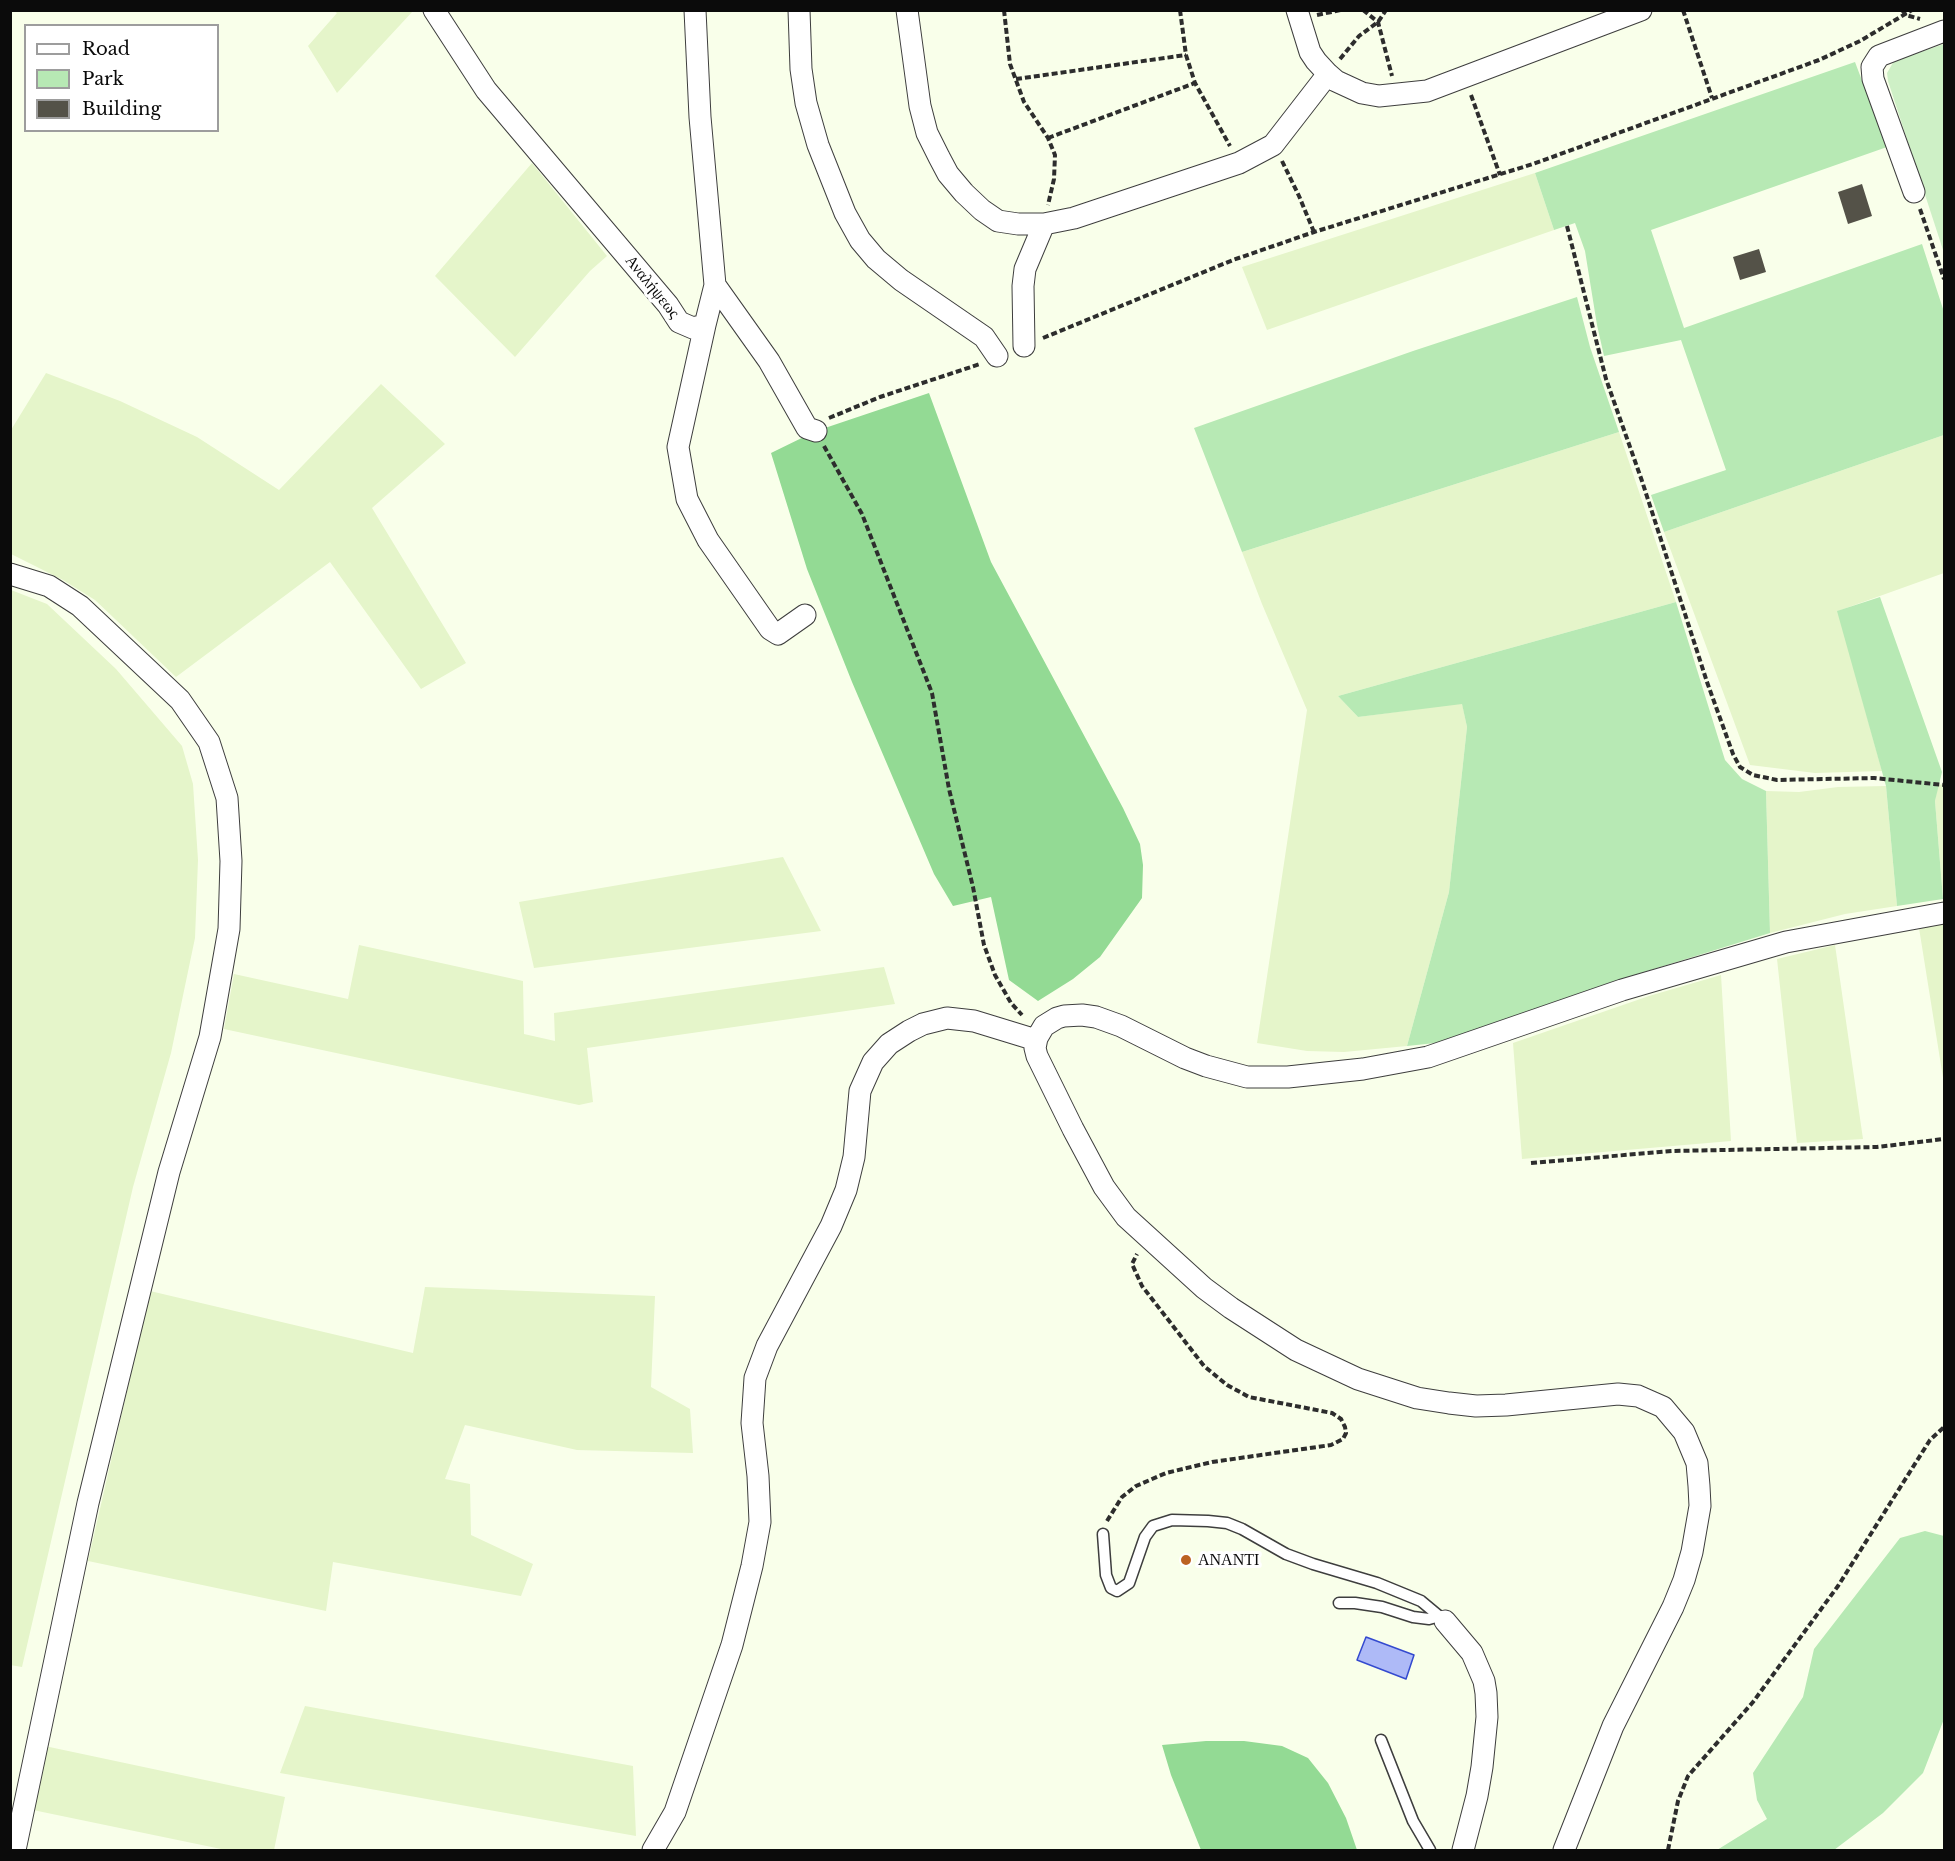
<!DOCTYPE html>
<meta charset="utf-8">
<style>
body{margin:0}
#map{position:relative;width:1955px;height:1861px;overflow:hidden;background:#f9ffea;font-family:"Libre Baskerville",serif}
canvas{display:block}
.frame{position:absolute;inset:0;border:12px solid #0b0b0b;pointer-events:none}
.legend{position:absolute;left:24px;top:24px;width:195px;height:108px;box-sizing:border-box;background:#fff;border:2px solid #9d9d9d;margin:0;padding:8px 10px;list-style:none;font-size:18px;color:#0b0b0b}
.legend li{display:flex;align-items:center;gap:12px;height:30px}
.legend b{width:30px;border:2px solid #9d9d9d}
</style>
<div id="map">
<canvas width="1955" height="1861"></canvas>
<div class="frame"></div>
<ul class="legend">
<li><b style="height:8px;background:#fff"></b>Road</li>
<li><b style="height:16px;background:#b7e9b4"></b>Park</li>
<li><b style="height:16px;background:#545248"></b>Building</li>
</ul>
</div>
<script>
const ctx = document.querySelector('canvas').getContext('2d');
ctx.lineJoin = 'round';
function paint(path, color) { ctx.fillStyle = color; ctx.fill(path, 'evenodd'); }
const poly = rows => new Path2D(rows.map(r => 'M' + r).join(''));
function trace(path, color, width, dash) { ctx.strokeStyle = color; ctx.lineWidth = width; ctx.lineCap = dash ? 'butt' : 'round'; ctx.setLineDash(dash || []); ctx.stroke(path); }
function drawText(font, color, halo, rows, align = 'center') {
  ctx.font = font + ' "Libre Baskerville",serif'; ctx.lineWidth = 6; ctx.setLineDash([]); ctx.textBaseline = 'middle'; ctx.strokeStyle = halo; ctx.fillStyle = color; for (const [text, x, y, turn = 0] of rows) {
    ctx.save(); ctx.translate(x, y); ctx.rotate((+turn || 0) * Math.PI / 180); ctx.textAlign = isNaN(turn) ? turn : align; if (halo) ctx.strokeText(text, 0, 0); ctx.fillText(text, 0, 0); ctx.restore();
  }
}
const farmland = poly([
 [334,11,413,11,337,93,308,46,337,13],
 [532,163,607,256,590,271,515,357,435,276],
 [1535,173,1554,230,1267,330,1242,267],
 [46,373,120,401,197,437,279,490,381,384,445,444,372,508,466,663,421,689,330,562,176,677,95,600,63,580,11,554,11,430],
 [1619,432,1676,602,1338,696,1358,717,1462,703,1467,727,1449,892,1407,1046,1344,1052,1307,1051,1257,1043,1307,710,1262,604,1242,552],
 [1944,435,1944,575,1944,573,1838,611,1882,771,1815,773,1750,765,1664,532],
 [11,590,47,604,116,669,182,746,193,784,198,860,195,938,171,1053,133,1187,22,1667,10,1665],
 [1944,784,1944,899,1943,899,1935,801,1938,785],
 [1886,786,1897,906,1845,914,1770,933,1766,791,1799,792,1838,787],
 [783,857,821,931,534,968,519,902],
 [1944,923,1944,1084,1919,928],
 [359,945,523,981,524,1034,555,1041,554,1013,884,967,895,1004,587,1048,593,1102,579,1105,224,1029,234,974,348,999],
 [1835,945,1863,1139,1797,1143,1777,959],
 [1721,975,1731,1141,1522,1159,1513,1043,1649,996],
 [425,1287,655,1296,651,1387,690,1409,693,1453,577,1450,465,1425,445,1479,470,1484,471,1535,533,1564,521,1596,333,1562,326,1611,88,1561,150,1291,413,1353],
 [305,1706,633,1766,636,1836,280,1773],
 [40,1745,285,1797,274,1850,226,1850,28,1809]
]);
const green = poly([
 [1855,62,1887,147,1651,230,1684,328,1922,244,1944,312,1944,435,1664,532,1651,495,1726,470,1681,340,1604,356,1597,325,1585,251,1575,223,1554,230,1535,173],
 [1577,297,1590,347,1619,432,1242,552,1194,428,1413,351],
 [1880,597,1942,772,1935,801,1943,899,1897,906,1886,786,1837,611],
 [1676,602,1725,760,1742,779,1766,791,1770,933,1612,982,1445,1042,1407,1046,1449,892,1467,727,1462,704,1358,717,1338,696],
 [1925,1531,1944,1536,1944,1719,1923,1773,1883,1813,1834,1850,1717,1850,1767,1819,1757,1800,1753,1773,1803,1697,1814,1649,1900,1538]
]);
const forest = poly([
 [929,393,991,562,1123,808,1140,844,1143,865,1142,898,1100,957,1073,979,1038,1001,1009,980,991,897,953,906,934,874,852,682,807,569,771,453,816,431],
 [1206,1741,1244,1741,1282,1746,1308,1758,1328,1783,1346,1818,1357,1850,1201,1850,1171,1775,1162,1745]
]);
const pitch = poly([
 [1944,44,1944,253,1888,81,1887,73,1894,61]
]);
const water = poly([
 [1366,1637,1414,1655,1406,1679,1357,1660,1366,1637]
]);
const building = poly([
 [1862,184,1872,216,1848,224,1838,192],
 [1759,249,1766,272,1740,280,1733,257]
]);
const path = poly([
 [1004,10,1010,64,1024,102,1048,138,1055,155,1054,179,1048,205],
 [1180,10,1186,55,1195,83,1230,146],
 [1363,10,1378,22,1392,76],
 [1683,10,1712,98],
 [1902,10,1906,15,1920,19],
 [1317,15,1341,10],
 [1340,59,1359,36,1378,22,1386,10],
 [1016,79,1186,55],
 [1471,95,1500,175],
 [1048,138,1195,83],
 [1282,161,1299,196,1314,232],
 [1920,209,1944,279],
 [1567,226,1606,379,1642,481,1707,682,1733,754,1740,767,1753,775,1777,780,1874,778,1944,785],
 [1043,338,1233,260,1314,232,1533,164,1819,60,1860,41,1912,10],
 [829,418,880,397,980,364],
 [824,446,862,514,932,693,949,789,973,887,984,945,995,975,1011,1003,1022,1015],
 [1531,1163,1672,1151,1877,1147,1944,1139],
 [1107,1521,1122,1497,1136,1486,1166,1473,1212,1462,1331,1445,1343,1439,1346,1433,1345,1427,1341,1419,1332,1413,1249,1397,1227,1385,1204,1366,1142,1286,1132,1264,1137,1254],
 [1668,1850,1678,1801,1688,1776,1753,1702,1838,1586,1930,1440,1944,1427]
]);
const lane = poly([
 [1103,1534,1106,1575,1111,1588,1117,1591,1129,1583,1145,1537,1153,1526,1172,1520,1208,1521,1227,1523,1242,1529,1286,1554,1313,1564,1377,1583,1421,1601,1445,1621],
 [1339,1603,1355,1603,1382,1607,1413,1617,1429,1619,1440,1616],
 [1381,1740,1413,1821,1430,1850]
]);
const street = poly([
 [434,10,486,90,668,305,679,322,693,328,705,325,715,285,700,117,695,10],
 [799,10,801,69,806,103,818,145,845,213,860,240,876,259,901,280,984,337,997,356],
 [907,10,920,106,927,133,939,157,948,174,964,193,982,210,998,221,1018,224,1044,224,1074,218,1239,163,1273,145,1328,74],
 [1297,10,1310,52,1316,61,1328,74,1336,81,1362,93,1379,96,1427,91,1641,10],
 [1914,192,1873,79,1872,67,1879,56,1944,31],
 [715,285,769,361,807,428,816,431],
 [705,325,678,447,687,499,708,540,770,629,778,634,805,615],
 [1024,346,1023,286,1025,269,1044,224],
 [10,574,49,586,80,606,180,700,209,742,227,798,231,861,229,929,210,1037,169,1172,88,1503,15,1850],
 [1445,1621,1472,1653,1484,1681,1486,1693,1487,1717,1482,1767,1477,1796,1463,1850],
 [653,1850,675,1812,732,1645,752,1566,760,1522,758,1476,752,1423,755,1378,767,1346,831,1226,846,1190,854,1157,860,1091,873,1062,889,1044,909,1031,923,1024,947,1018,974,1021,1036,1040],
 [1564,1850,1613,1726,1673,1607,1684,1580,1692,1552,1700,1506,1699,1486,1697,1463,1684,1432,1663,1407,1638,1396,1618,1394,1506,1405,1476,1406,1449,1403,1417,1398,1358,1379,1296,1350,1231,1308,1204,1288,1126,1217,1104,1187,1073,1129,1037,1056,1035,1048,1037,1038,1044,1026,1057,1018,1064,1016,1082,1015,1096,1017,1121,1026,1185,1058,1206,1066,1247,1077,1288,1077,1363,1069,1428,1057,1622,990,1786,942,1944,913]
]);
const markers = [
 [1186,1560,6,"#bc6222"]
];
const streetNames = [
 ["Αναλήψεως",652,287,51]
];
const poiNames = [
 ["ΑΝΑΝΤΙ",1198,1560]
];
paint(farmland, '#e5f5ca');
paint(green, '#b7e9b4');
paint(forest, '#93da94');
paint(pitch, '#cef0c6');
paint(water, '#aebaf7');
trace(water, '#344acf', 1.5);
paint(building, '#545248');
trace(lane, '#3e3e3e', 13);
trace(street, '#3e3e3e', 23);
trace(path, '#2d2d2d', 4, [6, 3]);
trace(lane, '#fff', 10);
trace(street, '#fff', 21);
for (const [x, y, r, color] of markers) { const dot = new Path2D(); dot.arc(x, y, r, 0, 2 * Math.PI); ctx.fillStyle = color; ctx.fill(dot); trace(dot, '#fff', 2); }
drawText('16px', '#0b0b0b', '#fff', streetNames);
drawText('16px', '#0b0b0b', '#fff', poiNames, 'left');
</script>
